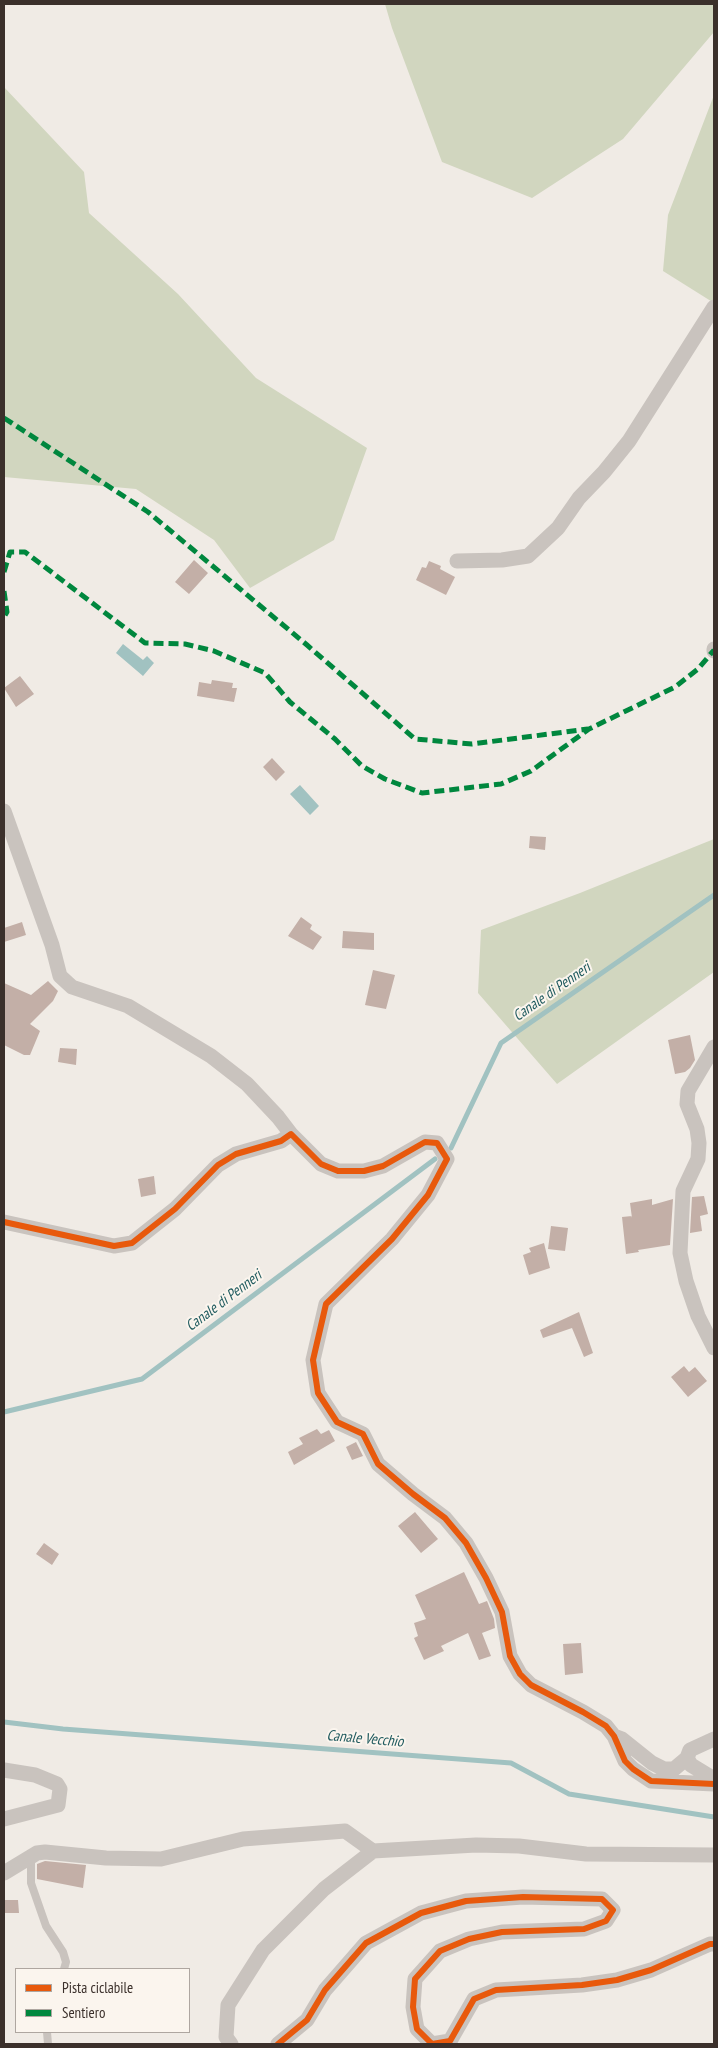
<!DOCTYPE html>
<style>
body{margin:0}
#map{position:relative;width:718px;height:2048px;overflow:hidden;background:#f0ebe5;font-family:"PT Sans Narrow",sans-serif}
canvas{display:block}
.frame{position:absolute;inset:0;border:5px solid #3b302b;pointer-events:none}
.legend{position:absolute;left:15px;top:1968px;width:175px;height:65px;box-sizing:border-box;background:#fbf5ee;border:1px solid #aea6a0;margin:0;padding:6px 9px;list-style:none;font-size:15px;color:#3b302b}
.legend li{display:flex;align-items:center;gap:10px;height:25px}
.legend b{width:25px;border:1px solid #aea6a0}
</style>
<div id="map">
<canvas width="718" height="2048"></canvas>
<div class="frame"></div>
<ul class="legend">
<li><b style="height:6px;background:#e8590c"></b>Pista ciclabile</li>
<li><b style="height:6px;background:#00873e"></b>Sentiero</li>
</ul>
</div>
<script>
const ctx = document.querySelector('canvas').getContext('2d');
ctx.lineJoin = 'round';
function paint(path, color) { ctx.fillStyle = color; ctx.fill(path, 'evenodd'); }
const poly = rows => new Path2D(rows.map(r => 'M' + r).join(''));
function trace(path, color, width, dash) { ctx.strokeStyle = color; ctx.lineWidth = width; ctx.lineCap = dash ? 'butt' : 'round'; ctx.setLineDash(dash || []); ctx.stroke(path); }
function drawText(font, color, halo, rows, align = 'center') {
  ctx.font = font + ' "PT Sans Narrow",sans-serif'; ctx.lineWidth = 4; ctx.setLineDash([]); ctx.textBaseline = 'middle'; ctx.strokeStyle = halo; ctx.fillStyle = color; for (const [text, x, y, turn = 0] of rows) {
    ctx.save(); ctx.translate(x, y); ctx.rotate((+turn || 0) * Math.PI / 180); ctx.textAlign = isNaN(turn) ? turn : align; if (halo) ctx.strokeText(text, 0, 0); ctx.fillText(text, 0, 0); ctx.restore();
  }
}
const green = poly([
 [385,4,714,4,714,32,623,139,532,198,442,162,392,28],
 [4,87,84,172,89,213,178,294,256,378,367,448,334,540,250,588,214,540,136,489,4,477],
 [714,95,714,303,663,271,668,215],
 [714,839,714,972,557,1084,478,993,481,930,580,893]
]);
const water = poly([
 [123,644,143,660,147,656,154,663,143,676,116,653],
 [300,785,319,806,310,815,290,794]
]);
const stream = poly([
 [451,1148,501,1043,714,895],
 [4,1412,142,1379,435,1159],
 [4,1722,63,1729,511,1763,569,1794,714,1817]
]);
const building = poly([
 [194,560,208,573,189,594,175,582],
 [429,561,441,566,440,569,455,577,446,595,416,580,422,567,426,568],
 [20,676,34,694,16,707,4,688],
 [212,680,233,683,232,688,237,688,234,702,197,696,199,682,211,684],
 [272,758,285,772,276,781,263,767],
 [530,836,546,837,545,850,529,848],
 [301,917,312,925,310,929,322,937,313,950,288,936],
 [22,922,26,935,4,942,4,928],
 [343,931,374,933,374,950,342,948],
 [373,970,395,975,386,1009,365,1005],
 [48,981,58,991,53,1001,30,1024,40,1031,30,1055,24,1055,4,1045,4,983,31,995],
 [690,1035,695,1060,690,1068,685,1072,675,1074,668,1040],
 [60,1048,77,1049,76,1065,58,1062],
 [154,1176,156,1194,141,1197,138,1179],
 [704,1196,708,1214,700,1216,702,1231,690,1233,692,1197],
 [652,1199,652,1205,673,1199,670,1245,638,1250,639,1252,626,1254,622,1217,632,1216,632,1218,630,1203],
 [551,1226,568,1228,565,1251,548,1249],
 [544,1243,550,1268,529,1275,523,1255,531,1252,529,1248],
 [579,1312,593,1353,584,1357,572,1328,543,1338,540,1330],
 [684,1366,689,1372,695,1367,707,1381,688,1397,671,1377],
 [317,1429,321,1434,329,1430,335,1441,294,1465,288,1452,303,1444,299,1438],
 [356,1442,363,1456,352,1460,346,1447],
 [415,1512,438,1539,421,1553,398,1526],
 [44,1543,59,1554,52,1565,36,1554],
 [464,1572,479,1604,487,1601,494,1619,495,1628,482,1633,491,1656,479,1660,468,1633,441,1646,444,1651,424,1660,414,1638,418,1636,414,1623,426,1619,415,1595],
 [581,1643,583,1673,565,1675,563,1644],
 [45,1861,86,1865,83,1888,37,1879,37,1864],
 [4,1900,18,1900,19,1913,4,1913]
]);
const lane = poly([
 [31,1857,31,1883,46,1926,63,1952,66,1962,64,1969],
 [47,2032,48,2044]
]);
const street = poly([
 [457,561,502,560,528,556,558,528,579,498,604,472,629,441,714,307],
 [714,651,714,649],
 [4,811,52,945,60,976,72,987,128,1006,211,1056,247,1084,278,1117,291,1134],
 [714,1047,688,1091,687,1104,697,1129,699,1143,698,1159,683,1191,680,1253,686,1281,698,1316,714,1348],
 [4,1222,114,1246,132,1243,175,1209,218,1165,236,1154,281,1141,291,1134,321,1164,338,1171,364,1171,383,1166,425,1142,437,1143,447,1159,428,1195,392,1239,326,1304,313,1360,318,1393,337,1422,363,1434,378,1464,413,1494,445,1518,466,1543,486,1578,502,1612,510,1656,520,1674,531,1685,583,1712,606,1726,614,1736,625,1761,633,1769,651,1781,714,1784],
 [614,1736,622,1739,652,1763,664,1769,674,1769,687,1758,690,1750,714,1739],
 [687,1758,691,1765,714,1779],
 [4,1770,35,1775,57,1784,60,1789,58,1805,4,1819],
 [4,1873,37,1853,45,1852,106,1858,161,1859,243,1839,345,1831,373,1851],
 [231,2044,226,2037,228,2005,263,1950,324,1889,373,1851,476,1845,519,1846,586,1854,714,1855],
 [278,2044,307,2020,325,1990,366,1943,421,1913,466,1901,523,1897,602,1899,613,1910,606,1921,584,1929,502,1932,469,1939,440,1951,415,1979,413,2007,417,2029,432,2044,450,2041,474,1999,496,1990,582,1985,617,1980,651,1970,710,1944,714,1944]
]);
const quiet = poly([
 [4,418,148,512,307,645,415,739,472,744,588,729],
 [4,572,10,552,25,552,145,643,185,644,214,651,265,673,290,702,335,739,362,766,385,779,422,793,501,784,531,771,589,729,675,687,698,669,714,650],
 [4,591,7,612,4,617]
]);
const cycleway = poly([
 [4,1222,114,1246,132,1243,175,1209,218,1165,236,1154,281,1141,291,1134,321,1164,338,1171,364,1171,383,1166,425,1142,437,1143,447,1159,428,1195,392,1239,326,1304,313,1360,318,1393,337,1422,363,1434,378,1464,413,1494,445,1518,466,1543,486,1578,502,1612,510,1656,520,1674,531,1685,583,1712,606,1726,614,1736,625,1761,633,1769,651,1781,714,1784],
 [278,2044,307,2020,325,1990,366,1943,421,1913,466,1901,523,1897,602,1899,613,1910,606,1921,584,1929,502,1932,469,1939,440,1951,415,1979,413,2007,417,2029,432,2044,450,2041,474,1999,496,1990,582,1985,617,1980,651,1970,710,1944,714,1944]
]);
const waterNames = [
 ["Canale di Penneri",552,992,-35],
 ["Canale di Penneri",224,1301,-37],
 ["Canale Vecchio",365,1739,5]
];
paint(green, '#d1d6bf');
paint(water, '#a1c2c1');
trace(stream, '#a1c2c1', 5);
paint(building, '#c3afa7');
trace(lane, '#c9c3be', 8);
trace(street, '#c9c3be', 15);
trace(quiet, '#00873e', 5, [10, 5]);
trace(cycleway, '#e8590c', 6);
drawText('italic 15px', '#1f5a5e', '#fbf5ee', waterNames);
</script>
